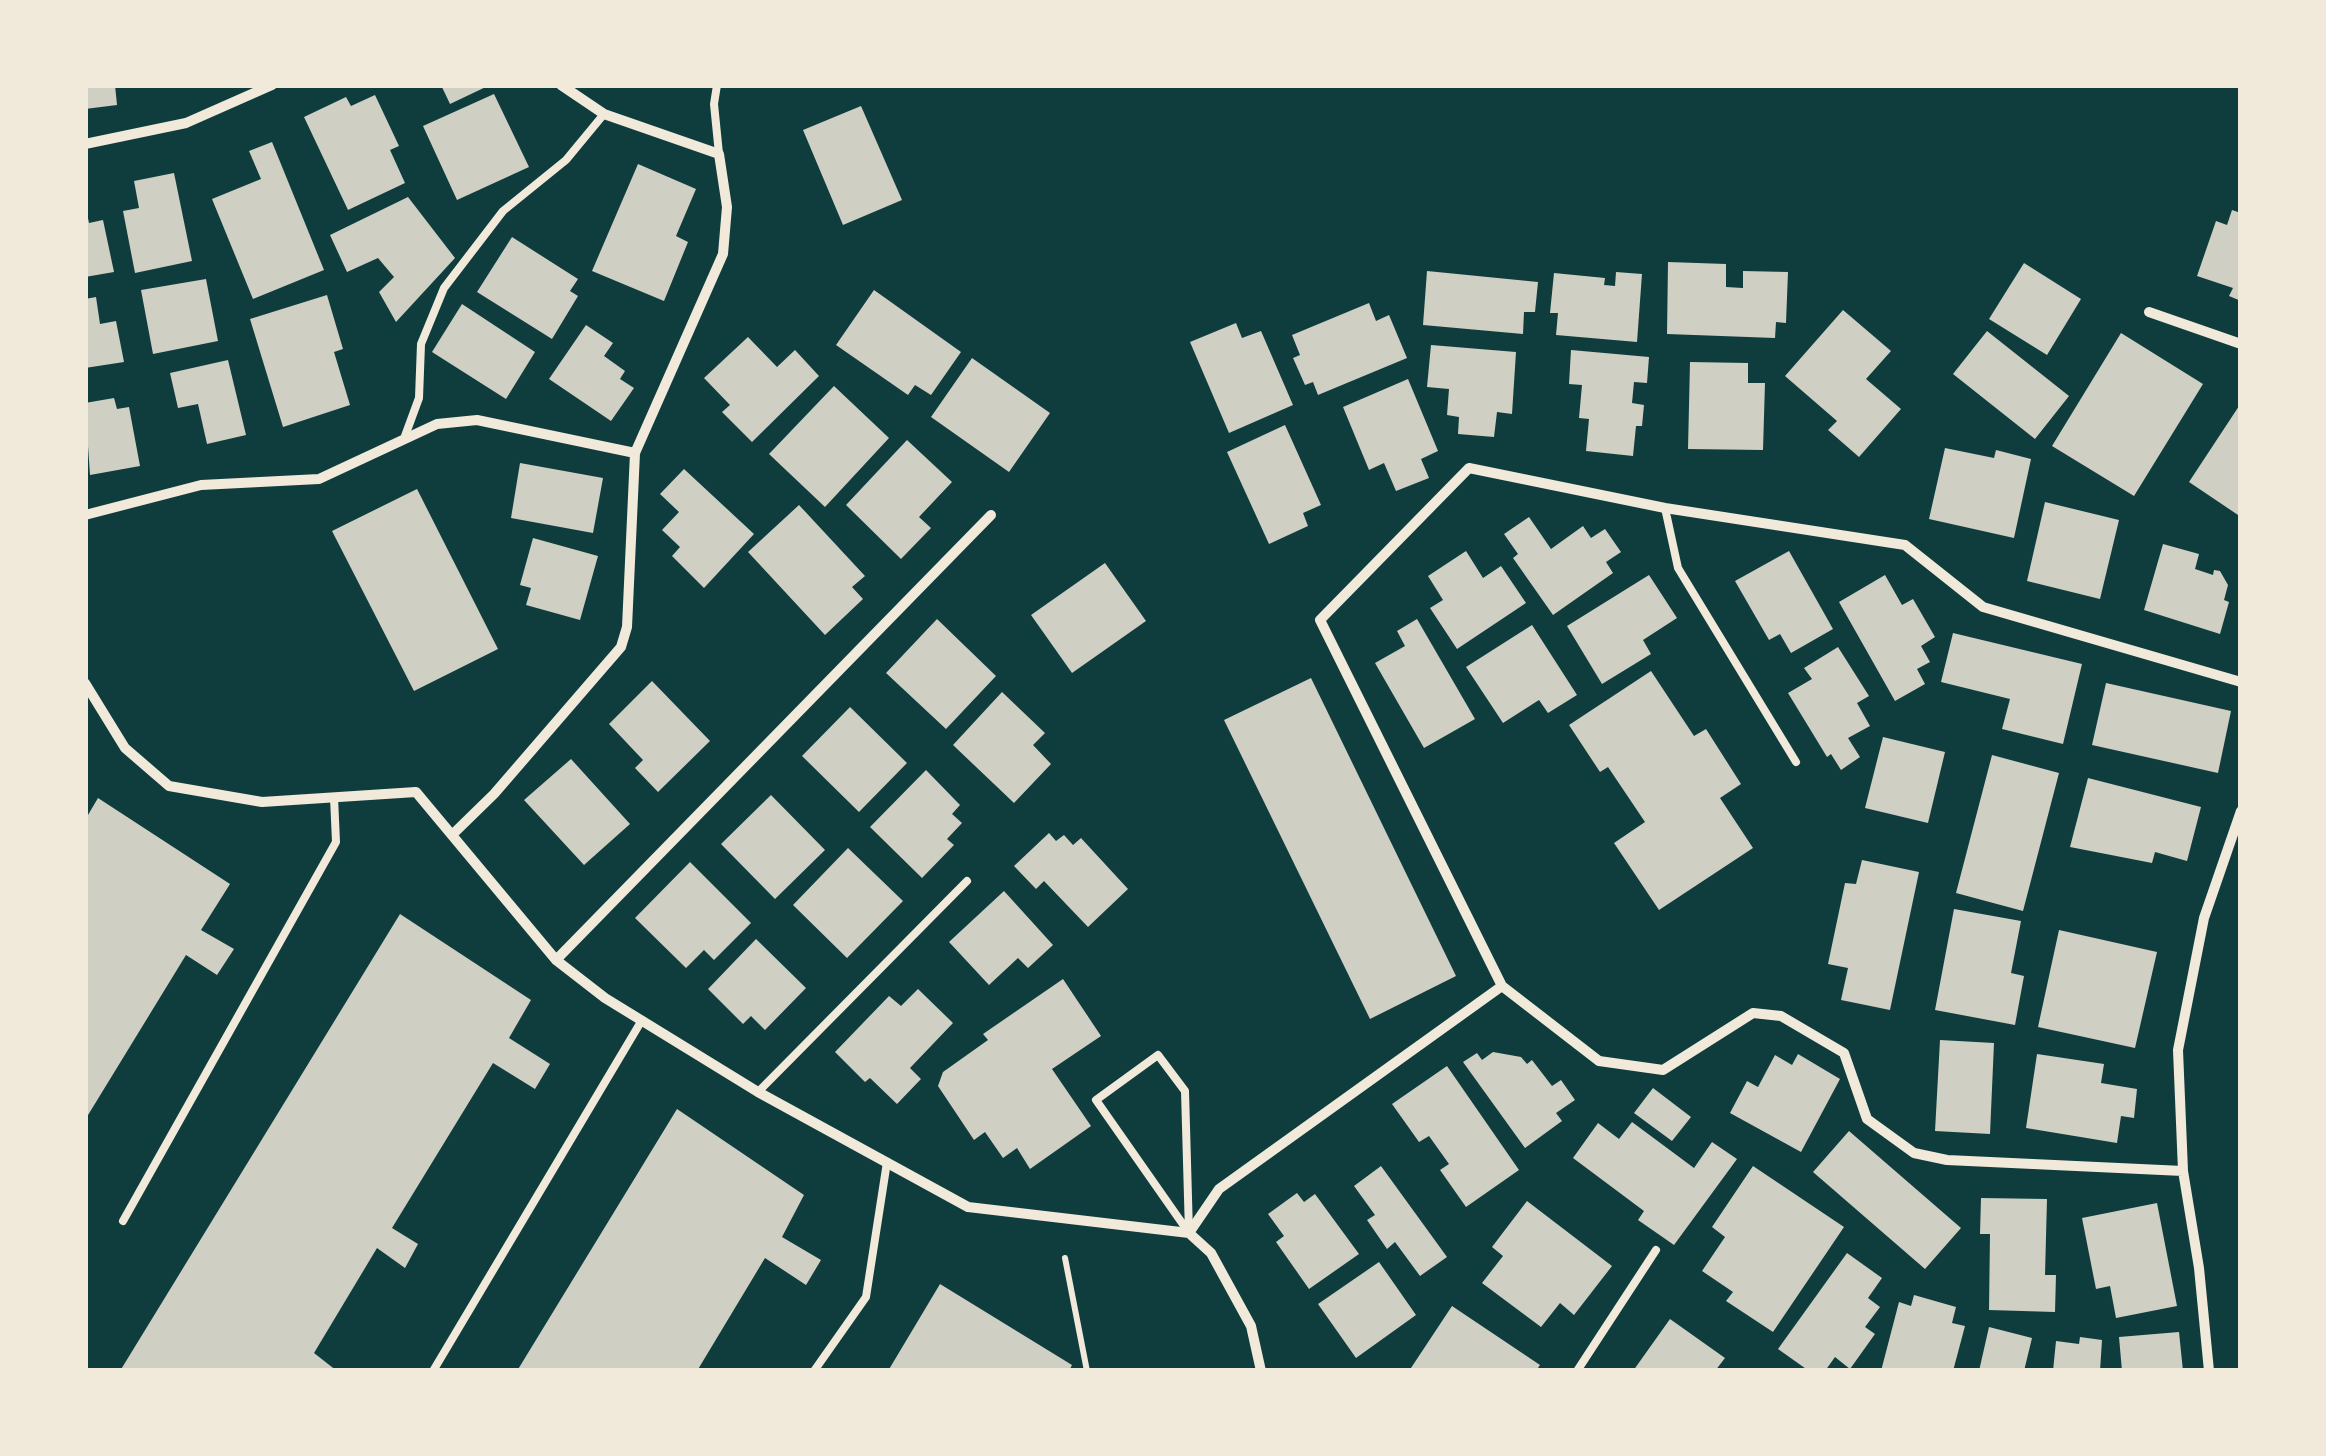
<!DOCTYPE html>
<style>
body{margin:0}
#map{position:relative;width:2326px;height:1456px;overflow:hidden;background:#0f3d3e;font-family:"Public Sans",sans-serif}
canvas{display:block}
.frame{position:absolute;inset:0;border:88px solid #f1e9da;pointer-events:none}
</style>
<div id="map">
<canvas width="2326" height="1456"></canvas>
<div class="frame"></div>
</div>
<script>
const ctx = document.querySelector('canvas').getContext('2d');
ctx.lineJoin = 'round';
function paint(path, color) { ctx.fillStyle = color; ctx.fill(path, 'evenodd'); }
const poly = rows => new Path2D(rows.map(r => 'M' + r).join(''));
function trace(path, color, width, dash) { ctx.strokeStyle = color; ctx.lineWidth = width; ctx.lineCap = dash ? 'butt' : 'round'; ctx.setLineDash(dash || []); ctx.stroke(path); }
const building = poly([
 [85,85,115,85,117,105,85,109],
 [441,85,490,85,450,104],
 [494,94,529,167,457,200,423,126],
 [375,95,399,146,390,150,405,183,348,210,304,117,346,97,351,106],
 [861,106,902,200,843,225,803,130],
 [272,142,324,270,253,299,212,199,261,179,249,151],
 [638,164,696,189,676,236,688,242,664,301,592,271],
 [174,173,192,261,135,273,123,211,139,208,134,181],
 [408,197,455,258,396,322,379,292,394,277,378,258,347,272,330,235],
 [2232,210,2241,213,2241,301,2229,296,2233,288,2197,276,2216,221,2227,225],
 [87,213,89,223,103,220,114,272,85,277],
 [512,237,578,279,570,291,578,296,552,339,477,292],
 [1668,262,1726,264,1726,287,1743,288,1743,271,1788,272,1786,323,1776,322,1775,338,1667,334],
 [2024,263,2081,299,2047,355,1989,319],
 [1427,271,1538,282,1535,312,1524,312,1523,334,1423,325],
 [1616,272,1642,274,1637,342,1556,335,1558,313,1550,313,1554,273,1605,278,1604,285,1615,286],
 [206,279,218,341,153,354,141,290],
 [874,290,961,352,931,395,915,385,908,395,836,345],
 [327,295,343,349,334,352,350,405,283,427,250,319],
 [96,297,100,324,116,321,124,362,85,368,85,299],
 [1369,303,1376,321,1389,315,1407,358,1318,395,1313,382,1305,385,1293,358,1300,355,1292,335],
 [462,304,535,352,506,399,432,352],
 [1843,310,1891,351,1866,379,1901,409,1859,457,1828,430,1837,421,1785,376],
 [1236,323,1242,338,1261,331,1293,405,1229,433,1190,342],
 [586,325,613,343,604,356,625,371,620,379,634,388,611,421,549,379],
 [1987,331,2069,396,2035,439,1953,374],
 [2121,333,2203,384,2134,496,2052,446],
 [748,337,777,367,795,350,819,376,752,442,722,412,730,405,704,378],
 [1431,345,1516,352,1512,414,1497,412,1494,437,1458,434,1459,417,1447,415,1449,389,1427,387],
 [1571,350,1649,357,1647,383,1634,382,1632,403,1644,405,1642,426,1636,426,1633,456,1586,451,1589,419,1579,418,1582,385,1569,384],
 [972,358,1050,413,1009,472,931,417],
 [228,360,246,435,207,444,198,404,178,408,170,373],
 [1690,362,1748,363,1748,383,1765,383,1763,450,1688,449],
 [1408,379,1438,451,1421,459,1429,478,1396,491,1384,463,1369,470,1343,407],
 [834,386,889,438,825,507,769,454],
 [114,398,117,409,129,407,140,466,90,475,85,403],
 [2241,403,2241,517,2189,482],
 [1285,425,1321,505,1303,513,1308,526,1269,544,1227,452],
 [907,440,952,482,919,517,931,528,901,559,846,505],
 [1945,448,1994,458,1996,450,2031,459,2014,538,1929,519],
 [520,463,603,478,593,533,511,518],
 [684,469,754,534,704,588,672,556,680,547,662,530,679,512,660,494],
 [417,489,498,649,414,691,332,531],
 [2045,502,2119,520,2100,599,2027,581],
 [799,505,865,576,852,587,863,599,825,635,748,552],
 [1529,517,1551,549,1583,526,1591,538,1605,529,1621,552,1606,562,1613,573,1553,615,1513,558,1518,554,1504,534],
 [533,538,598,556,580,620,526,605,531,588,520,585],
 [2163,544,2199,554,2195,569,2213,575,2214,570,2220,571,2228,585,2224,600,2229,602,2220,634,2144,610],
 [1466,551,1483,578,1501,566,1526,603,1457,649,1430,608,1443,600,1428,576],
 [1789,551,1833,629,1791,653,1780,634,1769,640,1735,581],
 [1105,563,1146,621,1072,673,1031,615],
 [1649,575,1677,618,1643,640,1651,654,1602,684,1567,626],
 [1885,575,1902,605,1913,599,1935,637,1921,646,1930,662,1917,669,1925,684,1895,701,1839,602],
 [937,619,996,676,946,729,886,673],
 [1417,619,1475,719,1424,748,1375,663,1405,646,1397,631],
 [1532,625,1577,695,1548,713,1539,700,1503,723,1466,667],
 [1953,633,2082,664,2063,744,2002,729,2010,699,1941,682],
 [1838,647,1869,696,1857,703,1870,726,1848,738,1860,757,1841,770,1831,754,1827,757,1788,693,1812,679,1804,668],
 [1651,671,1694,736,1706,729,1741,784,1720,798,1753,848,1659,910,1614,843,1645,822,1608,767,1600,772,1569,725],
 [1311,678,1456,976,1370,1019,1224,720],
 [652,681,710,741,658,792,635,768,643,760,609,724],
 [2106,683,2231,711,2218,773,2092,745],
 [1002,692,1045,733,1033,745,1051,764,1014,803,953,745],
 [850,707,907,763,859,812,802,756],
 [1883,737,1945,752,1928,823,1865,808],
 [1992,755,2059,773,2023,911,1956,893],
 [571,759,630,824,584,865,524,800],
 [926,770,960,805,952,814,962,823,947,839,954,845,922,878,870,827],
 [2088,778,2201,807,2187,861,2155,852,2152,863,2070,847],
 [771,795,825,850,775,899,721,844],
 [98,798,230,884,201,930,234,949,217,975,186,955,85,1120,85,820],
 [1049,833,1056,841,1064,835,1073,845,1081,838,1128,889,1088,927,1044,881,1036,889,1014,866],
 [848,848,903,901,847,958,793,905],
 [1862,860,1919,872,1890,1010,1841,1000,1848,968,1828,964,1845,883,1856,884],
 [690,862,751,923,714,960,704,950,686,968,635,918],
 [1004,891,1053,945,1028,968,1018,958,989,985,949,942],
 [1954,909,2021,921,2011,973,2024,976,2015,1025,1935,1010],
 [400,914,531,1000,509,1038,550,1064,535,1089,493,1063,392,1228,418,1244,405,1268,377,1248,314,1353,337,1371,120,1371],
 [2059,930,2157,952,2135,1048,2038,1027],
 [756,939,806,988,765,1030,751,1016,743,1024,708,989],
 [1063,979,1101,1036,1052,1069,1091,1126,1030,1169,1017,1148,1003,1158,985,1132,974,1140,938,1086,943,1072,988,1040,983,1034],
 [918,989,953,1023,910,1068,921,1079,897,1104,870,1078,865,1082,835,1052,889,996,901,1006],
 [1940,1040,1994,1043,1990,1134,1935,1131],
 [1493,1052,1521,1057,1527,1064,1532,1060,1552,1086,1561,1080,1575,1100,1556,1113,1562,1121,1525,1148,1463,1062,1477,1053,1482,1060],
 [1798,1054,1840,1079,1801,1152,1730,1113,1747,1081,1758,1087,1775,1055,1792,1065],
 [2037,1054,2104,1064,2101,1083,2137,1089,2134,1118,2121,1116,2117,1143,2026,1128],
 [1447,1066,1519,1170,1466,1207,1440,1170,1449,1164,1429,1136,1419,1142,1392,1104],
 [1653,1088,1691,1117,1672,1141,1634,1113],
 [677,1109,804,1195,782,1237,821,1260,806,1285,765,1258,697,1371,517,1371],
 [1632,1122,1694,1168,1712,1142,1737,1159,1674,1245,1638,1220,1644,1211,1573,1158,1598,1123,1619,1139],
 [1849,1131,1961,1228,1925,1269,1813,1172],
 [1381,1166,1447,1257,1420,1276,1395,1242,1387,1249,1367,1220,1375,1215,1354,1186],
 [1753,1166,1844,1227,1773,1332,1726,1301,1733,1292,1702,1271,1725,1237,1712,1227],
 [1297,1193,1304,1202,1315,1194,1359,1254,1309,1289,1276,1242,1284,1236,1268,1214],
 [1981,1198,2047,1199,2045,1275,2056,1275,2055,1312,1989,1310,1990,1234,1980,1234],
 [1527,1201,1612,1266,1574,1315,1560,1303,1541,1327,1482,1283,1503,1256,1492,1247],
 [2157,1203,2177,1306,2116,1318,2110,1286,2096,1289,2082,1218],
 [1847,1253,1882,1278,1868,1298,1880,1307,1865,1327,1875,1334,1850,1369,1835,1357,1825,1371,1809,1371,1778,1349],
 [1379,1262,1416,1315,1356,1358,1318,1304],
 [940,1284,1072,1365,1069,1371,888,1371],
 [1914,1295,1956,1307,1952,1323,1965,1326,1953,1371,1881,1371,1899,1302,1911,1306],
 [1452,1306,1540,1365,1536,1371,1409,1371],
 [1670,1319,1725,1358,1715,1371,1633,1371],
 [1989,1327,2032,1338,2024,1371,1979,1371],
 [2179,1332,2183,1371,2122,1371,2119,1337],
 [2080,1337,2102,1340,2100,1371,2053,1371,2056,1341,2079,1344]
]);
const path = poly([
 [1065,1258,1087,1371]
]);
const service = poly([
 [717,85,714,104,719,154],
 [405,436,419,398,421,344,444,288,503,211,566,160,604,114],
 [1665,508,1678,568,1796,762],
 [1158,1055,1185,1091,1189,1233,1096,1100,1158,1055],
 [758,1092,967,881],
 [123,1221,336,842,334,797],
 [433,1371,642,1020],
 [814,1371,866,1297,887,1162],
 [1577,1371,1656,1250]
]);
const minor = poly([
 [85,144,186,123,272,85],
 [2149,312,2241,344],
 [85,515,201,485,319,479,437,424,477,420,635,453],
 [85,683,125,748,169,786,262,802,416,792,556,960,605,998,758,1092,968,1207,1189,1233,1211,1253,1251,1326,1261,1371],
 [454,833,494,794,621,647,627,627,635,453,723,254,727,207,719,154,604,114,561,85],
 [556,960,991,515],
 [2183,1171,1947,1160,1914,1153,1867,1119,1844,1053,1781,1016,1753,1013,1663,1070,1599,1061,1502,986,1320,620,1469,468,1665,508,1905,545,1983,607,2241,682],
 [1189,1233,1219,1189,1502,986],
 [2209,1371,2199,1268,2183,1171,2178,1050,2204,918,2241,811]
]);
paint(building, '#cfcfc3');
trace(path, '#f1e9da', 6);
trace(service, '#f1e9da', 8);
trace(minor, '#f1e9da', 10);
</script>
